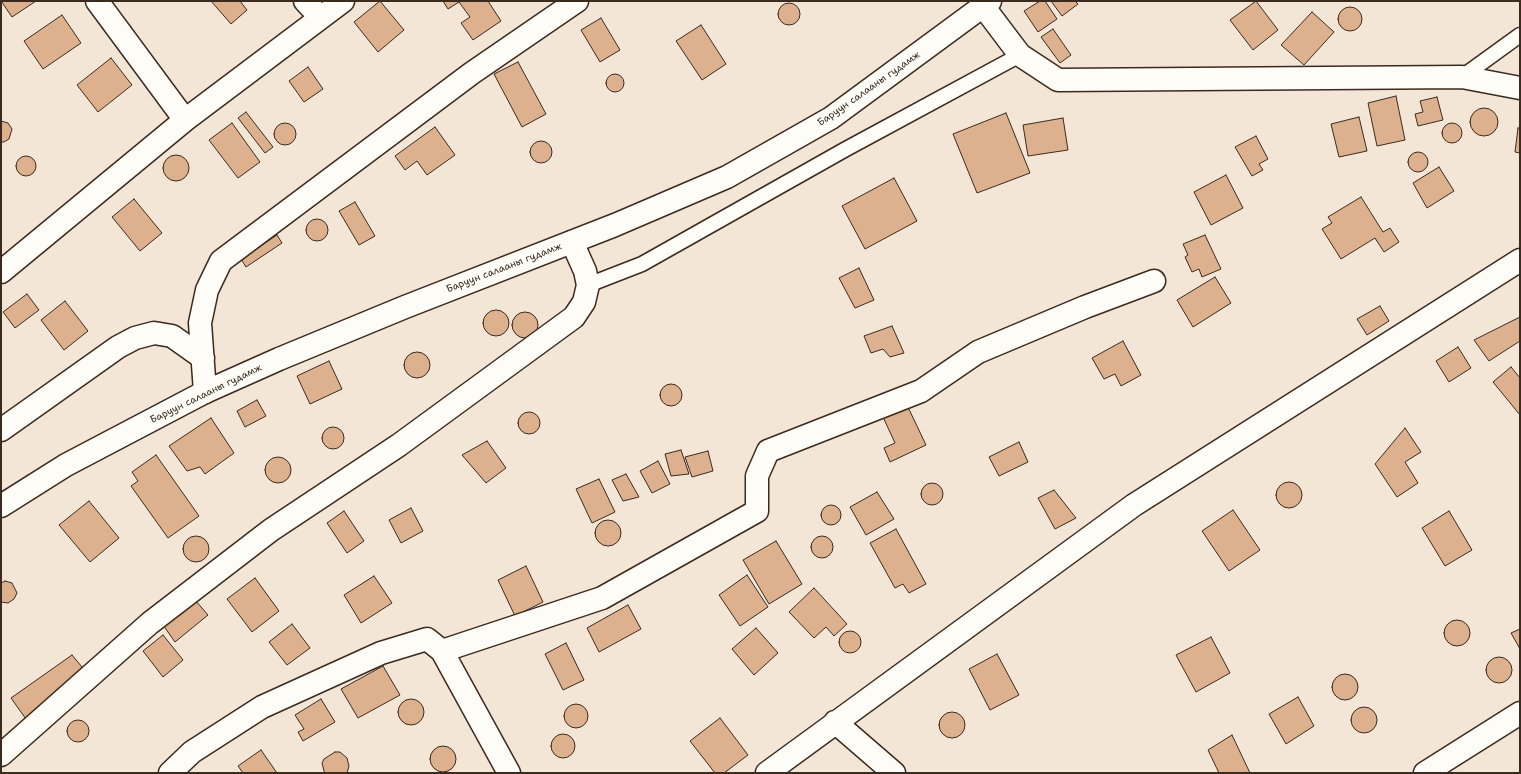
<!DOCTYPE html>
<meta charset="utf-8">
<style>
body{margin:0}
#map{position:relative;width:1521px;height:774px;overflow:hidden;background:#f3e6d7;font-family:"Shantell Sans",sans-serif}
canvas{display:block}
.frame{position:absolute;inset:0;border:2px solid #3b2a1e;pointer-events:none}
</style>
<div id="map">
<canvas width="1521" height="774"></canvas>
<div class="frame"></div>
</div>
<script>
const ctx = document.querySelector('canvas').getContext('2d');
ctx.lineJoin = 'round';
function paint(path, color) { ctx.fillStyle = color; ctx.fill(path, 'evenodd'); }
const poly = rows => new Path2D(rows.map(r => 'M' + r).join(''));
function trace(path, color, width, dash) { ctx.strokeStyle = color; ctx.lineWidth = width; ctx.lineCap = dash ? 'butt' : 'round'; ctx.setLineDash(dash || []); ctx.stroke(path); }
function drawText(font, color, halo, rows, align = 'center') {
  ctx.font = font + ' "Shantell Sans",sans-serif'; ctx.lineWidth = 4; ctx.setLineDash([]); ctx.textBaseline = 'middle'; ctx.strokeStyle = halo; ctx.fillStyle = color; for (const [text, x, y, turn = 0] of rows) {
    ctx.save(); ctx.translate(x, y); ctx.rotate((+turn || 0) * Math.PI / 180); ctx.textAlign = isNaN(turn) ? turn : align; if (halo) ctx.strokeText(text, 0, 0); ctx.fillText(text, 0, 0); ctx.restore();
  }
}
const building = poly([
 [1,1,36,1,12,17,1,1],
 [211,1,240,1,247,10,231,24,211,1],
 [380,1,404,30,378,52,354,22,380,1],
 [443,1,488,1,501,21,473,40,461,23,470,17,459,2,448,9,443,1],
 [1040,1,1045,1,1057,19,1038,32,1024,11,1040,1],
 [1051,1,1075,1,1078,4,1062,16,1051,1],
 [1256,1,1278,30,1253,50,1230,20,1256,1],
 '778 14a11 11 0 1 1 22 0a11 11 0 1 1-22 0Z',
 '1338 19a12 12 0 1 1 24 0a12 12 0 1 1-24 0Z',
 [1312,12,1334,32,1304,65,1281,45,1312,12],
 [62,15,81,43,43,69,24,41,62,15],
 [601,18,620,50,600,62,581,30,601,18],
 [701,25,726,64,702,80,676,41,701,25],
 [1053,29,1071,55,1060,63,1041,37,1053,29],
 [111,58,132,85,98,112,77,85,111,58],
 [518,62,546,114,522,127,494,74,518,62],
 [308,67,323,89,304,102,289,81,308,67],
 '606 83a9 9 0 1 1 18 0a9 9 0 1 1-18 0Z',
 [1396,96,1405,140,1377,146,1368,103,1396,96],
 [1437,97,1443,120,1418,126,1415,114,1423,112,1420,101,1437,97],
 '1470 122a14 14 0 1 1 28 0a14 14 0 1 1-28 0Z',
 [246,112,273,147,265,153,238,118,246,112],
 [1006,113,1030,173,977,193,953,134,1006,113],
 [1359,117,1367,151,1339,157,1331,124,1359,117],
 [1063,118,1068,150,1028,156,1023,125,1063,118],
 [1,121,8,123,12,129,9,139,4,142,1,142,1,121],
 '1442 133a10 10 0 1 1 20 0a10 10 0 1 1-20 0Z',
 [232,123,260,162,238,178,209,140,232,123],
 '274 134a11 11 0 1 1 22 0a11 11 0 1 1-22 0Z',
 [435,127,455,155,427,175,417,161,405,170,395,156,435,127],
 [1518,128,1520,128,1520,153,1515,152,1518,128],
 [1256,136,1268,159,1259,164,1263,170,1252,176,1235,147,1256,136],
 '530 152a11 11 0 1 1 22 0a11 11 0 1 1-22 0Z',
 '1408 162a10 10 0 1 1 20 0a10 10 0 1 1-20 0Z',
 '163 168a13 13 0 1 1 26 0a13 13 0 1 1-26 0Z',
 '16 166a10 10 0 1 1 20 0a10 10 0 1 1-20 0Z',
 [1439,167,1454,191,1427,208,1413,183,1439,167],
 [1226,175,1243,208,1211,225,1194,192,1226,175],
 [894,178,917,221,865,249,842,206,894,178],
 [1361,197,1383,232,1390,228,1399,242,1384,252,1375,238,1341,259,1322,229,1332,223,1328,217,1361,197],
 [134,199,162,233,140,251,112,217,134,199],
 [355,202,375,236,359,245,339,211,355,202],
 '306 230a11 11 0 1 1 22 0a11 11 0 1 1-22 0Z',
 [277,235,282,243,246,267,241,259,277,235],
 [1205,235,1221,269,1202,277,1199,269,1192,272,1185,257,1188,255,1183,244,1205,235],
 [859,268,874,300,855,308,839,278,859,268],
 [1215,277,1231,303,1193,327,1177,300,1215,277],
 [27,294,39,310,15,328,3,312,27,294],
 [65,301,88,331,64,350,41,320,65,301],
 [1380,306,1389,321,1367,335,1357,319,1380,306],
 '483 323a13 13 0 1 1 26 0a13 13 0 1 1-26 0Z',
 '512 325a13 13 0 1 1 26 0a13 13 0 1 1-26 0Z',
 [1520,317,1520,341,1489,361,1474,340,1520,317],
 [892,326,904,353,890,357,883,349,871,353,864,336,892,326],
 [1123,341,1141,375,1121,386,1115,374,1104,379,1092,358,1123,341],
 [1458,347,1471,368,1449,382,1436,361,1458,347],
 '404 365a13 13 0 1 1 26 0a13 13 0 1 1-26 0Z',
 [329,361,342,389,310,404,297,376,329,361],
 [1511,367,1520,378,1520,415,1493,382,1511,367],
 '660 395a11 11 0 1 1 22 0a11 11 0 1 1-22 0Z',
 [257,400,266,416,245,427,237,411,257,400],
 [907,405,926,445,890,462,884,448,895,443,883,417,907,405],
 '518 423a11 11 0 1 1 22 0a11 11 0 1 1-22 0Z',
 [211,418,234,453,205,474,200,467,187,471,169,446,211,418],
 '322 438a11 11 0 1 1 22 0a11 11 0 1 1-22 0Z',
 [1405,428,1421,452,1405,462,1418,483,1397,497,1375,464,1405,428],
 [487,441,506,468,486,483,462,455,487,441],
 [1019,442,1028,462,999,476,989,457,1019,442],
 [681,450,689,474,671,476,665,454,681,450],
 [708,451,713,471,692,477,685,457,708,451],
 [156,455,199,516,168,538,131,486,138,481,132,472,156,455],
 '265 470a13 13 0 1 1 26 0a13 13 0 1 1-26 0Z',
 [658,461,670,484,652,493,640,471,658,461],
 [626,474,639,497,623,501,612,480,626,474],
 [599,479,615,512,592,523,576,489,599,479],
 '1276 495a13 13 0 1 1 26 0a13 13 0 1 1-26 0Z',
 '921 494a11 11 0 1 1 22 0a11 11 0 1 1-22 0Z',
 [1054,490,1076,518,1055,529,1038,498,1054,490],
 [877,492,894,519,866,535,850,507,877,492],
 [89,501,119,538,90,562,59,525,89,501],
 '821 515a10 10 0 1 1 20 0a10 10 0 1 1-20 0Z',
 [411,508,423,531,401,543,389,520,411,508],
 [1233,510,1260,550,1229,571,1202,531,1233,510],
 [344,511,364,541,347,553,327,523,344,511],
 [1449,511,1472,550,1445,566,1422,528,1449,511],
 '595 533a13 13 0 1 1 26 0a13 13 0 1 1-26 0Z',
 [896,529,926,584,909,593,903,584,895,588,870,543,896,529],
 '183 549a13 13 0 1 1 26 0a13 13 0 1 1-26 0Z',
 '811 547a11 11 0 1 1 22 0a11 11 0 1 1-22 0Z',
 [776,541,802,584,769,604,743,560,776,541],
 [526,566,543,602,515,616,498,580,526,566],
 [747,575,768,607,740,626,719,595,747,575],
 [374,576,392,603,361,623,344,595,374,576],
 [255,578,279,611,252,632,227,599,255,578],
 [5,581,12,583,17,593,14,599,8,603,1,602,1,583,5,581],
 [814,588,847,624,834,636,826,627,814,638,789,612,814,588],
 [195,600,208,615,175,642,163,625,195,600],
 [628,605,641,629,599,652,587,628,628,605],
 '1444 633a13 13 0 1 1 26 0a13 13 0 1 1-26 0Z',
 [292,624,310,648,287,665,269,642,292,624],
 [756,628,778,653,754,675,732,649,756,628],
 [1520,629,1520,649,1511,633,1520,629],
 '839 642a11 11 0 1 1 22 0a11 11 0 1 1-22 0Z',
 [163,635,183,660,163,677,143,651,163,635],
 [1211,637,1230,673,1196,692,1176,655,1211,637],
 [566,643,584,680,563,690,545,654,566,643],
 [997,654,1019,695,990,710,969,669,997,654],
 [72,655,87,673,26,719,11,698,72,655],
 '1486 670a13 13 0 1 1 26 0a13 13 0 1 1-26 0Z',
 [383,666,400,695,358,718,341,689,383,666],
 '1332 687a13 13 0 1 1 26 0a13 13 0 1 1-26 0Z',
 [1298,697,1314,726,1286,744,1269,714,1298,697],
 '398 712a13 13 0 1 1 26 0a13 13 0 1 1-26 0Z',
 [321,699,335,722,303,741,298,732,304,729,295,715,321,699],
 '564 716a12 12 0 1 1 24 0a12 12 0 1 1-24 0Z',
 '1351 720a13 13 0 1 1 26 0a13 13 0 1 1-26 0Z',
 '939 725a13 13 0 1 1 26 0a13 13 0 1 1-26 0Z',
 [720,718,748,755,724,773,715,773,690,741,720,718],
 '67 731a11 11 0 1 1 22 0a11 11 0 1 1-22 0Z',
 '551 746a12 12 0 1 1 24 0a12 12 0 1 1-24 0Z',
 [1232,735,1250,773,1219,773,1208,750,1232,735],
 '430 759a13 13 0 1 1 26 0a13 13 0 1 1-26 0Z',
 [261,750,277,773,243,773,238,766,261,750],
 [335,752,340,752,347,758,349,766,347,773,325,773,324,771,322,763,324,759,335,752]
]);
const service = poly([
 [1462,77,1520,35],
 [588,285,642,264,846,149,1020,55]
]);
const minor = poly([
 [97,1,185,120],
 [305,1,320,17],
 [983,6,1020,55,1058,80,1462,77,1520,88],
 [1,272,185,120,343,1],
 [205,392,200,323,207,290,221,261,472,73,577,1],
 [1,430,118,347,135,338,154,333,172,336,203,358],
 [442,651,602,598,757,511,757,476,768,451,921,391,978,352,1085,307,1154,281],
 [835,722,894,773],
 [1,755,150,623,271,530,399,445,574,317,584,302,588,285,585,271,572,242],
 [170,773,192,752,262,707,381,653,427,639,442,651,509,773],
 [767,773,1134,505,1520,260],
 [1425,773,1520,713]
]);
const secondary = poly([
 [1,506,66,465,205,392,279,359,405,307,615,225,727,177,831,118,990,1]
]);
const streetNames = [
 ["Баруун салааны гудамж",869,89,-35],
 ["Баруун салааны гудамж",504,268,-21],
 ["Баруун салааны гудамж",206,394,-26]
];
paint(building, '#ddb18d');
trace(building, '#3b2a1e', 1);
trace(service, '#3b2a1e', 17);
trace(minor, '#3b2a1e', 25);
trace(secondary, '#3b2a1e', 25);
trace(service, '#fdfcf7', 14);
trace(minor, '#fdfcf7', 22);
trace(secondary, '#fdfcf7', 22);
drawText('10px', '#3b2a1e', '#fdfcf7', streetNames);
</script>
